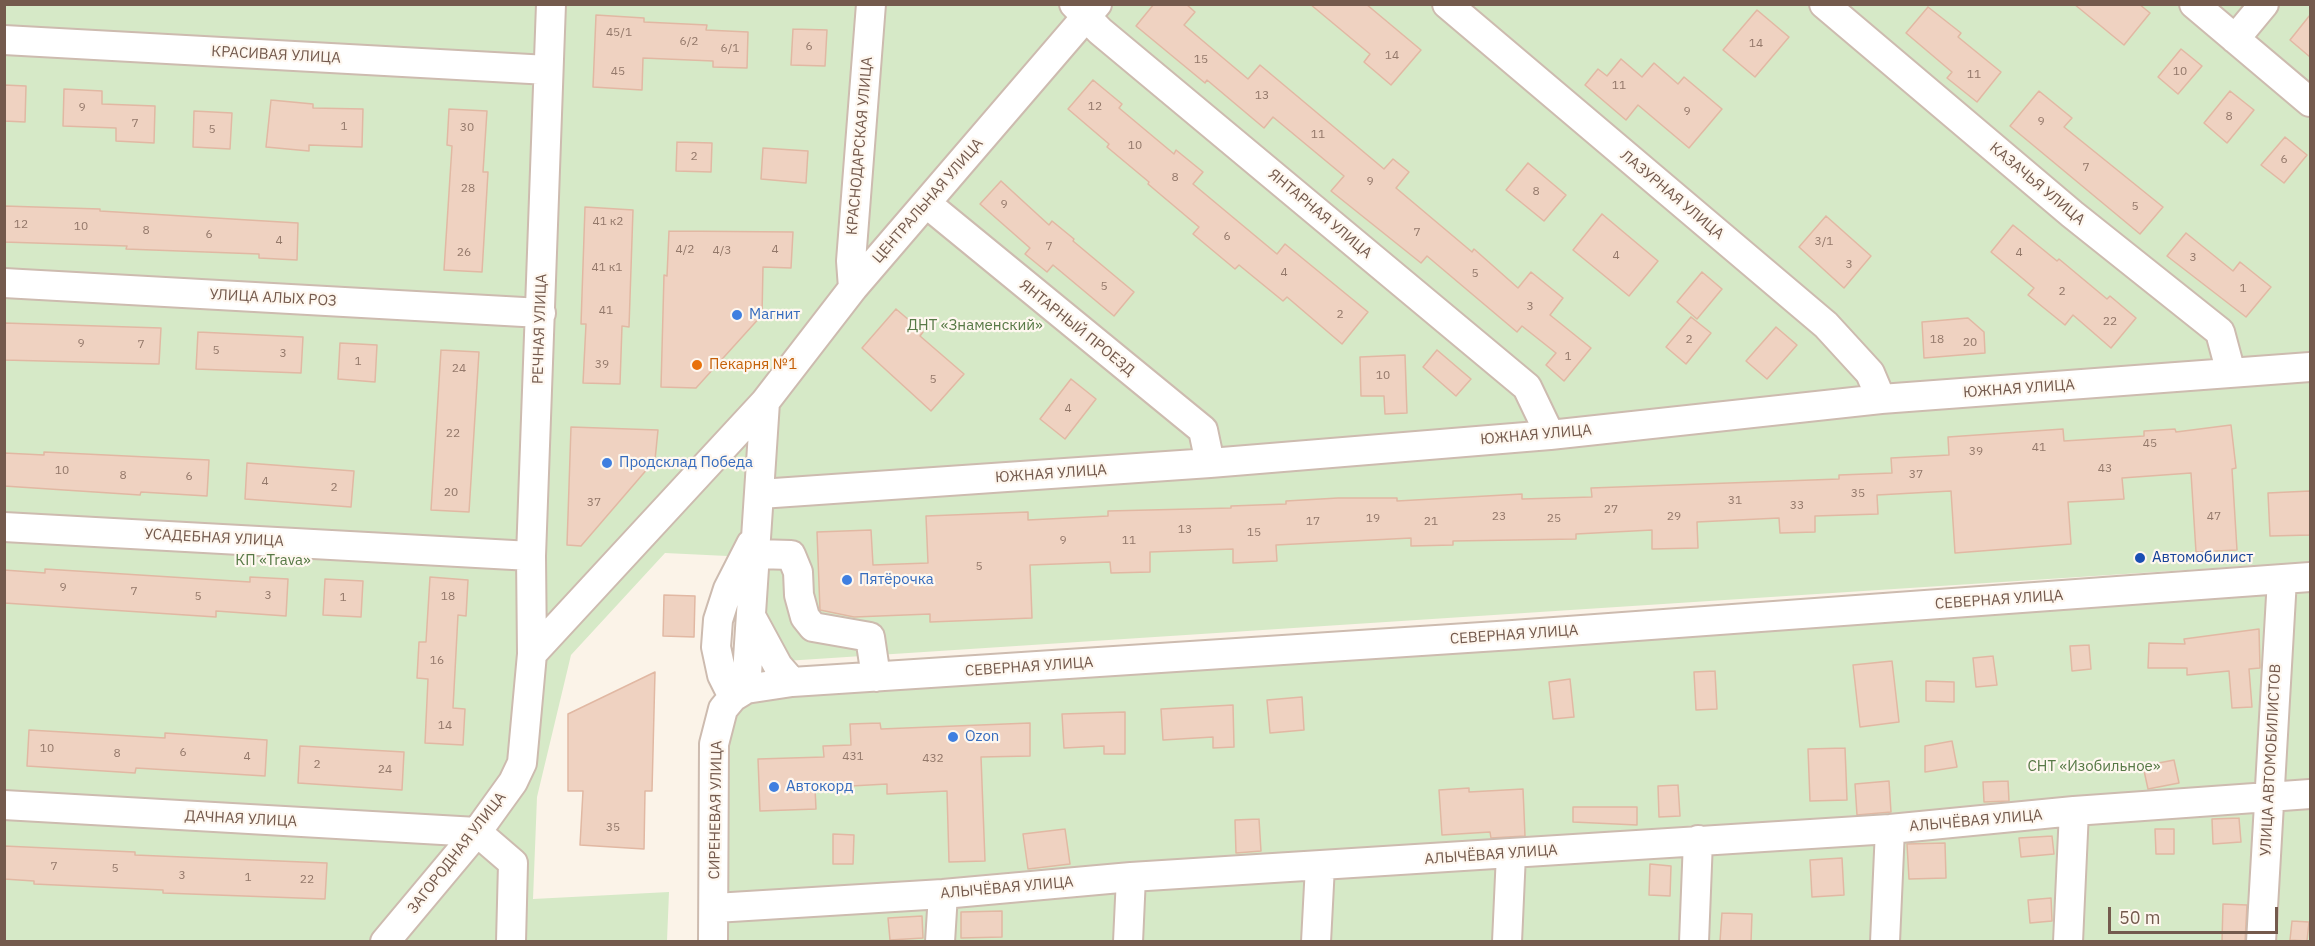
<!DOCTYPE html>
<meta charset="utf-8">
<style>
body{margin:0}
#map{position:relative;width:2315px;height:946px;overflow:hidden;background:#fbf3e8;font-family:"IBM Plex Sans",sans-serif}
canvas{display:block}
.frame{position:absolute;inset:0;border:6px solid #745a4d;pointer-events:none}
.scale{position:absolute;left:2108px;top:907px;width:170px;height:27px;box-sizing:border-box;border:3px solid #745a4d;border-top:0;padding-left:8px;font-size:18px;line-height:21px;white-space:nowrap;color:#745a4d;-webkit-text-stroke:4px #fef7ef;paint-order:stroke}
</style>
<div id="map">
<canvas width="2315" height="946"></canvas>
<div class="frame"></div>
<div class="scale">50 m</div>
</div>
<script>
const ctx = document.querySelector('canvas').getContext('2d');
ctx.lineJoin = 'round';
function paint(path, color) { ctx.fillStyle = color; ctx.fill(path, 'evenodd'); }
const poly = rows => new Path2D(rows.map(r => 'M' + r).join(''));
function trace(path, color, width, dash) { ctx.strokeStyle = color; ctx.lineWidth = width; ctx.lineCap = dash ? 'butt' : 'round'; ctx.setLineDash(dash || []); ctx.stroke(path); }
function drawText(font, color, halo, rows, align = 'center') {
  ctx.font = font + ' "IBM Plex Sans",sans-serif'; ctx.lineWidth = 4.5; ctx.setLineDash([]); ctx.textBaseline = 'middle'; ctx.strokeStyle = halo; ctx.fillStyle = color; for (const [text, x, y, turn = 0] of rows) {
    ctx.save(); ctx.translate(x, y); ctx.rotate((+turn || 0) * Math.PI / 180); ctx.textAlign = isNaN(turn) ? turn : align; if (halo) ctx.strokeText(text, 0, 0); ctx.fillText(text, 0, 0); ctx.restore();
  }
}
const green = poly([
 [5,5,2310,5,2310,562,739,664,748,557,665,553,571,655,537,797,533,899,669,892,667,941,5,942],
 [2310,577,2310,941,713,942,714,744,733,697]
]);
const building = poly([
 [1154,4,1186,4,1195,12,1184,25,1248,79,1260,65,1384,169,1393,159,1409,172,1396,188,1472,252,1474,249,1518,288,1531,272,1563,298,1550,315,1591,348,1564,381,1546,365,1556,353,1522,326,1517,332,1427,256,1421,263,1331,191,1344,176,1273,117,1264,128,1207,80,1205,83,1136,26,1154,4],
 [1310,4,1366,4,1421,50,1391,85,1364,62,1370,54,1310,4],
 [2074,4,2139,4,2150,13,2124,45,2074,4],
 [1928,7,1961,33,1958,37,2001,72,1977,102,1947,78,1952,72,1906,33,1928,7],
 [1757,10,1789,37,1755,77,1723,50,1757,10],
 [596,15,644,18,644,22,707,25,706,30,748,32,747,68,713,67,713,61,643,58,642,90,593,87,596,15],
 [2310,15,2310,57,2290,40,2310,15],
 [793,29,827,30,825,66,791,65,793,29],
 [2181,49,2202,66,2178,94,2158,77,2181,49],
 [1621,59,1642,77,1654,63,1678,84,1684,77,1722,109,1689,148,1638,105,1626,120,1585,85,1598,69,1607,76,1621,59],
 [1093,80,1122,104,1119,108,1174,154,1176,150,1203,172,1193,184,1277,254,1285,244,1368,312,1342,344,1287,297,1283,301,1239,265,1235,269,1193,234,1199,227,1148,184,1149,182,1107,147,1109,144,1068,109,1093,80],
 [4,85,26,86,25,122,4,121,4,85],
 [64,89,102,91,102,104,155,106,154,143,116,141,116,128,63,126,64,89],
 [2039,91,2072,118,2064,127,2163,207,2140,234,2010,126,2039,91],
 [2230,91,2254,110,2227,143,2204,123,2230,91],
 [271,100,313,104,313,108,363,109,362,147,309,145,309,151,266,147,271,100],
 [449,109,487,111,483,172,488,172,482,272,444,270,452,146,447,145,449,109],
 [194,111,232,113,230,149,193,147,194,111],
 [2285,137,2307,155,2284,183,2261,165,2285,137],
 [677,142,712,143,711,172,676,171,677,142],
 [763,148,808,151,806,183,761,179,763,148],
 [1528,163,1566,195,1544,221,1506,190,1528,163],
 [1001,181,1049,225,1052,221,1074,239,1073,241,1134,292,1114,316,1053,265,1047,272,1025,254,1030,248,980,204,1001,181],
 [4,206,100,209,100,211,298,223,297,260,259,258,259,254,126,249,127,246,4,242,4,206],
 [585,207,633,210,629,327,622,326,620,384,583,383,586,324,581,324,585,207],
 [1602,214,1658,261,1629,296,1573,250,1602,214],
 [1826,216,1871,256,1844,288,1799,247,1826,216],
 [2013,225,2057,261,2059,259,2107,299,2110,296,2136,318,2111,348,2073,315,2065,325,2028,295,2034,288,1991,252,2013,225],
 [669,231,793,232,791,268,763,267,762,315,696,388,661,387,664,275,667,276,669,231],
 [2186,233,2233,271,2240,262,2271,287,2246,317,2167,256,2186,233],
 [1702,272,1722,289,1697,319,1677,302,1702,272],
 [896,309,923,332,920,336,964,374,931,411,862,348,896,309],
 [1691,317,1711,333,1686,364,1666,347,1691,317],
 [1968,318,1984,332,1985,353,1924,358,1922,322,1968,318],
 [4,323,161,328,159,364,4,360,4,323],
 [1776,327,1797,345,1767,379,1746,361,1776,327],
 [198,332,303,337,301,373,196,369,198,332],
 [340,343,377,345,375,382,338,379,340,343],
 [441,350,479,352,469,512,431,510,441,350],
 [1437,350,1471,379,1456,396,1423,367,1437,350],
 [1405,355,1407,413,1385,414,1384,396,1361,396,1360,357,1405,355],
 [1071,379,1096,399,1065,439,1040,419,1071,379],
 [2231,425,2236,468,2232,469,2237,550,2196,552,2191,473,2122,478,2124,499,2068,502,2071,544,1955,553,1951,491,1877,495,1878,514,1815,516,1815,532,1780,533,1779,518,1697,522,1698,548,1652,549,1652,530,1576,534,1576,539,1453,541,1453,545,1411,546,1411,538,1276,545,1277,561,1233,563,1233,549,1150,552,1150,572,1111,573,1110,562,1030,565,1032,618,930,622,930,614,854,617,820,610,817,532,871,530,873,565,928,563,926,516,1028,512,1028,520,1108,516,1108,511,1231,508,1231,506,1286,504,1286,501,1338,498,1397,498,1397,501,1522,494,1522,499,1592,497,1591,488,1839,479,1839,475,1892,473,1891,458,1949,455,1948,437,2063,429,2064,441,2144,436,2144,431,2175,429,2176,432,2231,425],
 [571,427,658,430,655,460,581,546,567,545,571,427],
 [44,452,209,460,207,496,141,492,140,495,4,486,4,453,44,455,44,452],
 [247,463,354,471,351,507,245,499,247,463],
 [2310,491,2310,535,2270,536,2268,493,2310,491],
 [45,569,250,582,250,577,288,579,286,616,216,611,216,617,4,603,4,570,45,573,45,569],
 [430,577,468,580,466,616,458,615,453,708,465,709,463,745,425,743,428,679,417,678,419,642,426,642,430,577],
 [325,579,363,581,361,617,323,615,325,579],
 [664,595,695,596,694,637,663,636,664,595],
 [2259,629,2260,668,2249,669,2252,707,2232,708,2229,671,2187,675,2187,668,2148,668,2149,643,2185,644,2184,639,2259,629],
 [2089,645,2091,669,2072,671,2070,646,2089,645],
 [1993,656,1997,685,1976,687,1973,658,1993,656],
 [1892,661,1899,722,1860,727,1853,665,1892,661],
 [1715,671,1717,709,1696,710,1694,672,1715,671],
 [655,672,652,791,645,791,644,849,580,845,583,791,568,791,568,714,655,672],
 [1570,679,1574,717,1553,719,1549,682,1570,679],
 [1926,681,1954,682,1954,702,1926,701,1926,681],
 [1302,697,1304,730,1270,733,1267,700,1302,697],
 [1233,705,1234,747,1213,748,1213,737,1163,740,1161,709,1233,705],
 [1125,712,1125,754,1104,754,1104,746,1064,748,1062,714,1125,712],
 [880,723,881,729,1030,723,1030,756,981,757,985,861,949,862,947,791,887,794,887,784,815,788,816,809,760,811,758,759,824,757,823,746,851,745,850,724,880,723],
 [29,730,165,738,165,733,267,740,265,776,136,768,135,773,27,766,29,730],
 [1952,741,1957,767,1925,772,1925,746,1952,741],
 [300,746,404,752,402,790,298,783,300,746],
 [1845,748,1847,800,1810,801,1808,749,1845,748],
 [2174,760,2179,783,2148,789,2143,766,2174,760],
 [1889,781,1891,812,1857,815,1855,784,1889,781],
 [2008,781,2009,801,1984,802,1983,782,2008,781],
 [1678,785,1680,816,1659,817,1658,786,1678,785],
 [1469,788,1469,792,1523,789,1525,836,1491,838,1490,832,1442,835,1439,790,1469,788],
 [1573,807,1637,807,1637,825,1573,822,1573,807],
 [2239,818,2241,842,2213,844,2212,819,2239,818],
 [1259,819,1261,851,1236,853,1235,820,1259,819],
 [1065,829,1070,864,1028,869,1023,834,1065,829],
 [2155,829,2174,829,2174,854,2156,854,2155,829],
 [833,834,854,835,853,864,833,864,833,834],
 [2052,836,2054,854,2021,857,2019,838,2052,836],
 [1945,843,1946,878,1909,879,1907,844,1945,843],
 [4,846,135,852,135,855,327,863,325,899,163,893,163,890,34,884,34,881,4,879,4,846],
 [1842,858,1844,895,1812,897,1810,860,1842,858],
 [1650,864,1671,866,1670,896,1649,895,1650,864],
 [2051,898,2052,921,2030,923,2028,900,2051,898],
 [2223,904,2247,905,2245,942,2222,942,2223,904],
 [1002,911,1002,937,961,938,961,912,1002,911],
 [1722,913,1752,914,1751,942,1720,941,1722,913],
 [922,916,923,938,890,940,888,918,922,916],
 [2292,921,2309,922,2307,941,2290,940,2292,921]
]);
const minor = poly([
 [1074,4,1100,31,1527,387,1550,435],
 [1447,4,1826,325,1870,373,1881,399],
 [1824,4,2072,214,2220,332,2231,373],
 [2194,4,2310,102],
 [2235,39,2264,4],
 [4,40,548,70],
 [926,203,1203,430,1210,463],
 [4,283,541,313],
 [853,288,851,261,871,4],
 [760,494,1210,463,1550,435,1881,399,2310,367],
 [4,527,531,556],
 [756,554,791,555,798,572,799,595,805,617,813,627,870,637,876,677],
 [752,618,778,666,792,682],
 [532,654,765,402,853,288,1097,4],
 [746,689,765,402],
 [733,697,722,675,716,647,718,620,728,589,751,544],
 [4,805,477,832,513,863,511,942],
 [715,908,943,894,1131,877,1890,829,2074,811,2310,794],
 [385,942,477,832,513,782,522,763,532,654,531,556,551,4],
 [713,942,714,744,723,709,733,697,746,689,792,682,1513,635,2310,577],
 [940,942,943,894],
 [1128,942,1131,877],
 [1316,942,1320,866],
 [1507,942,1511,854],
 [1694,942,1698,840],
 [1885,942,1890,829],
 [2068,942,2074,811],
 [2261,942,2282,579]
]);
const markers = [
 [737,315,6,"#3f7fe0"],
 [697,365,6,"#e8710a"],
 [607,463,6,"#3f7fe0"],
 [2140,558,6,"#1a4fb4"],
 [847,580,6,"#3f7fe0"],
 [953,737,6,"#3f7fe0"],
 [774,787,6,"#3f7fe0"]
];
const numberNames = [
 ["45/1",619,33],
 ["6/2",689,42],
 ["14",1756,44],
 ["6",809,47],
 ["6/1",730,49],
 ["14",1392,56],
 ["15",1201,60],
 ["45",618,72],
 ["10",2180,72],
 ["11",1974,75],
 ["11",1619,86],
 ["13",1262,96],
 ["12",1095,107],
 ["9",82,108],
 ["9",1687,112],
 ["8",2229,117],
 ["9",2041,122],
 ["7",135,124],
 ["1",344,127],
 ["30",467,128],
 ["5",212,130],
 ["11",1318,135],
 ["10",1135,146],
 ["2",694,157],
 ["6",2284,160],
 ["7",2086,168],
 ["8",1175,178],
 ["9",1370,182],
 ["28",468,189],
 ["8",1536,192],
 ["9",1004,205],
 ["5",2135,207],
 ["41 к2",608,222],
 ["12",21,225],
 ["10",81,227],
 ["8",146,231],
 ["7",1417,233],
 ["6",209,235],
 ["6",1227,237],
 ["4",279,241],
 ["3/1",1824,242],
 ["7",1049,247],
 ["4/2",685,250],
 ["4",775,250],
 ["4/3",722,251],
 ["26",464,253],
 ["4",2019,253],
 ["4",1616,256],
 ["3",2193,258],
 ["3",1849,265],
 ["41 к1",607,268],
 ["4",1284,273],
 ["5",1475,274],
 ["5",1104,287],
 ["1",2243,289],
 ["2",2062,292],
 ["3",1530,307],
 ["41",606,311],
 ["2",1340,315],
 ["22",2110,322],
 ["2",1689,340],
 ["18",1937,340],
 ["20",1970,343],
 ["9",81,344],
 ["7",141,345],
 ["5",216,351],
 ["3",283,354],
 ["1",1568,357],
 ["1",358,362],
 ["39",602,365],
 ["24",459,369],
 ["10",1383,376],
 ["5",933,380],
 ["4",1068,409],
 ["22",453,434],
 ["45",2150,444],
 ["41",2039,448],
 ["39",1976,452],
 ["43",2105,469],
 ["10",62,471],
 ["37",1916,475],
 ["8",123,476],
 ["6",189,477],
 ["4",265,482],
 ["2",334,488],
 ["20",451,493],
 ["35",1858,494],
 ["31",1735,501],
 ["37",594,503],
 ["33",1797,506],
 ["27",1611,510],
 ["23",1499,517],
 ["29",1674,517],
 ["47",2214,517],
 ["19",1373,519],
 ["25",1554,519],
 ["17",1313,522],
 ["21",1431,522],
 ["13",1185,530],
 ["15",1254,533],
 ["9",1063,541],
 ["11",1129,541],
 ["5",979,567],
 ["9",63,588],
 ["7",134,592],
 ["3",268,596],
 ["5",198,597],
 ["18",448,597],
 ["1",343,598],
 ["16",437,661],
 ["14",445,726],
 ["10",47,749],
 ["6",183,753],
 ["8",117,754],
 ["4",247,757],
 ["431",853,757],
 ["432",933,759],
 ["2",317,765],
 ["24",385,770],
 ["35",613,828],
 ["7",54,867],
 ["5",115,869],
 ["3",182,876],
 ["1",248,878],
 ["22",307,880]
];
const streetNames = [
 ["КРАСИВАЯ УЛИЦА",276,55,3],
 ["КРАСНОДАРСКАЯ УЛИЦА",860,146,-85],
 ["КАЗАЧЬЯ УЛИЦА",2037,184,40],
 ["ЛАЗУРНАЯ УЛИЦА",1672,195,40],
 ["ЦЕНТРАЛЬНАЯ УЛИЦА",928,201,-49],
 ["ЯНТАРНАЯ УЛИЦА",1320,214,40],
 ["УЛИЦА АЛЫХ РОЗ",273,298,3],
 ["ЯНТАРНЫЙ ПРОЕЗД",1077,328,39],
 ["РЕЧНАЯ УЛИЦА",540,329,-88],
 ["ЮЖНАЯ УЛИЦА",2019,389,-4],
 ["ЮЖНАЯ УЛИЦА",1536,435,-5],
 ["ЮЖНАЯ УЛИЦА",1051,474,-4],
 ["УСАДЕБНАЯ УЛИЦА",214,538,3],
 ["СЕВЕРНАЯ УЛИЦА",1999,600,-4],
 ["СЕВЕРНАЯ УЛИЦА",1514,635,-4],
 ["СЕВЕРНАЯ УЛИЦА",1029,667,-4],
 ["УЛИЦА АВТОМОБИЛИСТОВ",2271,760,-87],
 ["СИРЕНЕВАЯ УЛИЦА",716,810,-89],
 ["ДАЧНАЯ УЛИЦА",241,819,3],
 ["АЛЫЧЁВАЯ УЛИЦА",1976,821,-5],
 ["ЗАГОРОДНАЯ УЛИЦА",457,853,-52],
 ["АЛЫЧЁВАЯ УЛИЦА",1491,855,-4],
 ["АЛЫЧЁВАЯ УЛИЦА",1007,888,-5]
];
const shopNames = [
 ["Магнит",749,315],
 ["Продсклад Победа",619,463],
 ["Пятёрочка",859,580],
 ["Ozon",965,737],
 ["Автокорд",786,787]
];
const parkNames = [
 ["ДНТ «Знаменский»",975,326],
 ["КП «Trava»",273,561],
 ["СНТ «Изобильное»",2094,767]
];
const foodNames = [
 ["Пекарня №1",709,365]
];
const transitNames = [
 ["Автомобилист",2152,558]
];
paint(green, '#d6e9c7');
paint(building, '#efd2c1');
trace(building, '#e1b8a3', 1.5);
trace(minor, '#cdbbaf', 32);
trace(minor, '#fff', 28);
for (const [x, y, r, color] of markers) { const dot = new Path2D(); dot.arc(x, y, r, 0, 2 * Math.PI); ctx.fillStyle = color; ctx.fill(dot); trace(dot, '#fef7ef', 2); }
drawText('12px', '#93786a', null, numberNames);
drawText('15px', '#745a4d', '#fef7ef', streetNames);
drawText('15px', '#366cbe', '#fef7ef', shopNames, 'left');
drawText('15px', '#577946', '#fef7ef', parkNames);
drawText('15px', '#c56008', '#fef7ef', foodNames, 'left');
drawText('15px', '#164399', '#fef7ef', transitNames, 'left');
</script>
